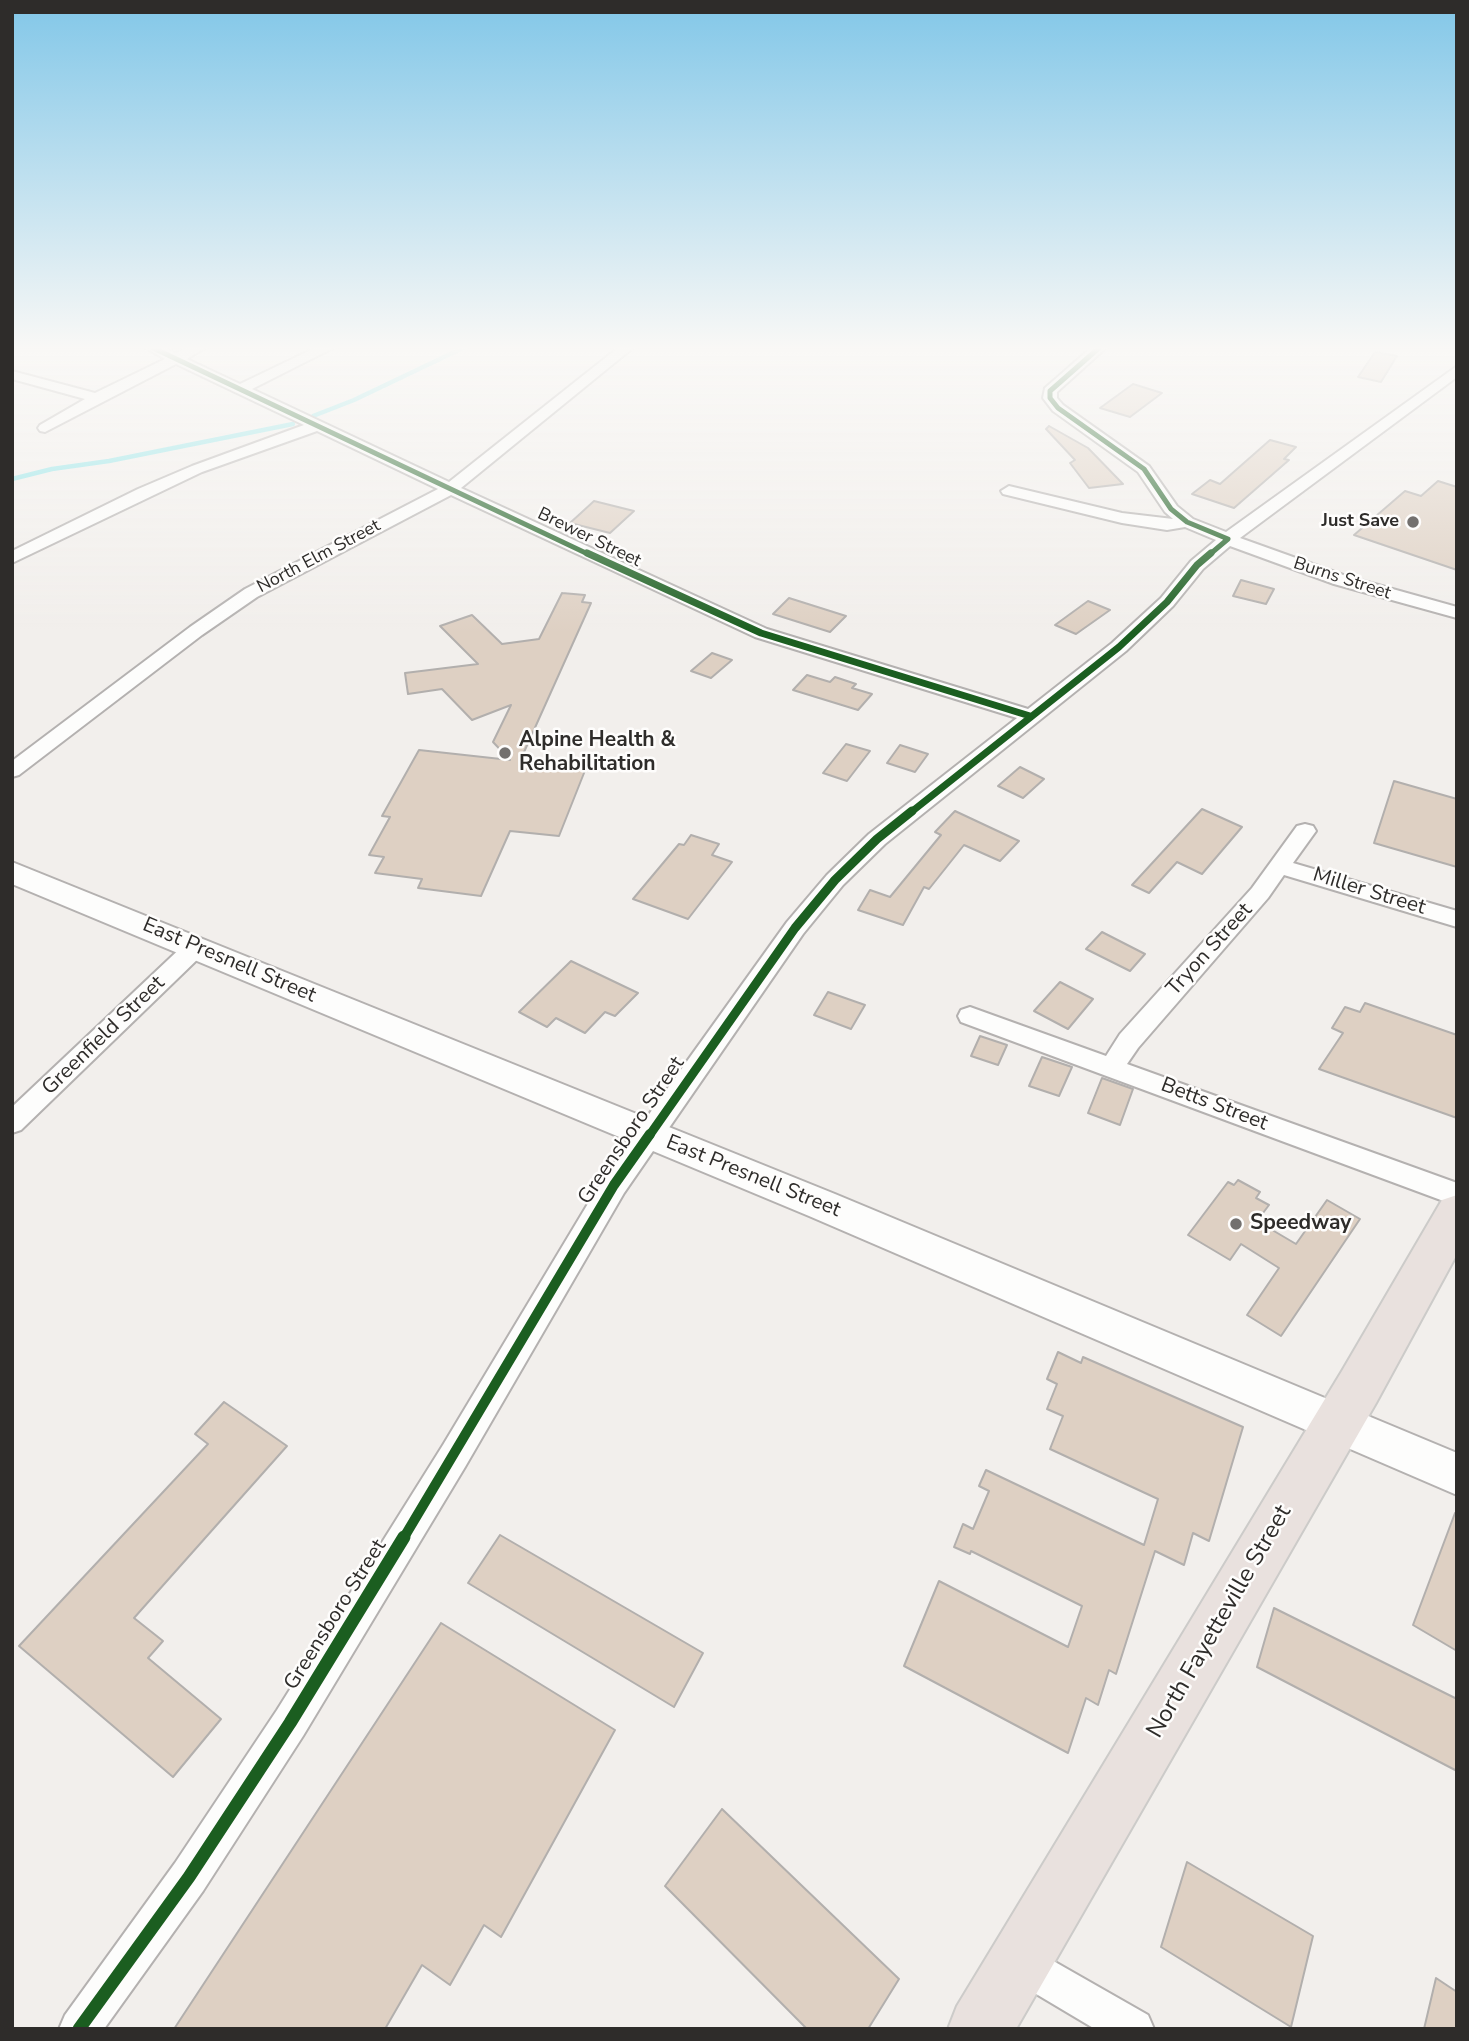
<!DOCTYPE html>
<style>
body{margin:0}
#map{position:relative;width:1469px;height:2041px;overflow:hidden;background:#f2efec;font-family:"Nunito Sans",sans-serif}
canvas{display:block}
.frame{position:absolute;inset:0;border:14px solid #2e2c2a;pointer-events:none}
</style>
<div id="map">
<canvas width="1469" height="2041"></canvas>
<div class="frame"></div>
</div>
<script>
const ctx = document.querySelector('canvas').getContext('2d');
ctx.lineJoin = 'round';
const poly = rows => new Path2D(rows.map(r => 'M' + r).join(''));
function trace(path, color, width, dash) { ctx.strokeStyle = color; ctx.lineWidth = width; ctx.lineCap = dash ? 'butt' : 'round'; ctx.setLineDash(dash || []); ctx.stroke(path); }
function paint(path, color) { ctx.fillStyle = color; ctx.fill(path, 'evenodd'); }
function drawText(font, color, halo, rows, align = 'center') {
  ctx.font = font + ' "Nunito Sans",sans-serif'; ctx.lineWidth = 5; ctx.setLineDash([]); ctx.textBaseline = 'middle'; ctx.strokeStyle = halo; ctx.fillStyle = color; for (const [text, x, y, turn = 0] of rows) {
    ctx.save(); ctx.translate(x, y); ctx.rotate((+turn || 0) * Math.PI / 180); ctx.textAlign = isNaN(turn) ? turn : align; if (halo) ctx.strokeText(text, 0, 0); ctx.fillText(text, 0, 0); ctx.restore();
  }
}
const stream = poly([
 [313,416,354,400,465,347],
 [12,479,52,469,109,461,293,424]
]);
const building = poly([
 [1375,352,1397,356,1381,382,1358,377,1375,352],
 [1133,384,1162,393,1130,417,1100,408,1133,384],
 [1049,426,1088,448,1123,484,1089,488,1070,463,1075,460,1046,429,1049,426],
 [1270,440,1296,447,1284,459,1289,460,1234,508,1192,494,1210,480,1220,484,1270,440],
 [1438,481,1457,487,1457,570,1354,535,1405,491,1421,496,1438,481],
 [594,501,634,511,610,533,570,523,594,501],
 [1241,580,1274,589,1266,604,1233,596,1241,580],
 [562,593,585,595,582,602,591,603,520,761,586,768,559,836,510,831,481,896,418,888,422,879,375,873,384,857,369,855,390,817,382,816,419,750,510,760,493,742,511,705,472,720,442,689,408,694,405,673,478,664,440,626,472,615,502,644,539,639,562,593],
 [789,598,846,616,830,632,773,614,789,598],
 [1088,601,1110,610,1076,634,1055,625,1088,601],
 [712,653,732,660,711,678,691,671,712,653],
 [807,675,830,682,835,677,856,684,852,688,872,694,858,710,793,690,807,675],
 [846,744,870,751,847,781,823,773,846,744],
 [900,745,928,754,915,772,887,763,900,745],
 [1020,767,1044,779,1023,798,998,786,1020,767],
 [1394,781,1457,799,1457,867,1374,843,1394,781],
 [1202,809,1242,827,1202,874,1177,862,1149,893,1132,885,1202,809],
 [955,811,1019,841,1000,861,964,845,929,889,924,887,903,925,858,910,870,890,890,897,941,835,935,832,955,811],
 [691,835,719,844,712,855,732,862,688,919,633,899,679,844,684,845,691,835],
 [1102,932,1145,954,1130,971,1086,949,1102,932],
 [571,961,638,993,615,1016,605,1012,585,1033,556,1018,547,1027,519,1012,571,961],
 [1060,982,1093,999,1068,1029,1034,1011,1060,982],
 [828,992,865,1005,851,1029,814,1015,828,992],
 [1365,1003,1457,1035,1457,1118,1319,1069,1343,1033,1332,1028,1345,1007,1360,1012,1365,1003],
 [980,1036,1007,1045,998,1065,971,1056,980,1036],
 [1042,1057,1072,1067,1059,1096,1029,1086,1042,1057],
 [1102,1078,1133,1089,1120,1125,1088,1113,1102,1078],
 [1238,1180,1260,1192,1256,1198,1269,1205,1257,1221,1296,1244,1327,1200,1360,1219,1281,1336,1247,1315,1279,1268,1241,1244,1230,1260,1188,1235,1228,1182,1234,1185,1238,1180],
 [1058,1352,1081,1363,1083,1357,1243,1427,1209,1541,1193,1533,1184,1565,1155,1551,1116,1674,1109,1670,1098,1705,1086,1698,1068,1753,904,1666,939,1581,1068,1647,1082,1606,971,1551,970,1554,954,1547,963,1524,973,1529,989,1491,979,1486,986,1470,1144,1545,1158,1499,1050,1449,1063,1416,1047,1409,1057,1384,1047,1379,1058,1352],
 [224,1402,287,1446,134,1618,163,1641,148,1658,221,1719,173,1777,19,1646,208,1444,195,1434,224,1402],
 [1455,1513,1457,1513,1457,1651,1413,1625,1455,1513],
 [500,1535,703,1653,674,1707,468,1583,500,1535],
 [1274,1608,1457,1699,1457,1771,1257,1667,1274,1608],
 [441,1623,615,1730,501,1937,484,1925,450,1985,422,1965,385,2029,174,2029,441,1623],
 [722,1809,899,1979,868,2029,807,2029,665,1886,722,1809],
 [1187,1862,1313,1936,1291,2027,1161,1947,1187,1862],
 [1436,1978,1457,1992,1457,2029,1424,2029,1436,1978]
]);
const minor = poly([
 [144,347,162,347,176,353,188,347,206,347,187,359,240,384,317,347,335,347,252,389,449,482,619,347,634,347,461,488,767,629,1028,709,1112,643,1161,598,1191,561,1216,540,1185,527,1167,530,1122,523,1003,494,1001,491,1009,486,1122,513,1173,519,1165,512,1138,472,1053,411,1043,398,1045,388,1092,347,1107,347,1057,392,1057,398,1063,405,1149,466,1177,506,1193,519,1226,532,1457,366,1457,377,1240,538,1346,576,1457,607,1457,618,1334,584,1230,546,1203,569,1173,606,1126,651,885,844,843,885,803,934,624,1193,465,1467,303,1736,203,1891,104,2029,59,2029,65,2015,175,1863,277,1710,443,1445,604,1177,787,922,827,875,869,834,1017,718,755,637,451,495,257,597,202,635,19,775,12,777,12,761,190,627,245,589,438,489,317,431,202,472,12,563,12,551,138,489,192,466,304,425,176,364,45,432,40,431,38,428,40,425,85,399,12,379,12,371,95,393,165,359,144,347],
 [1305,824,1313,826,1316,831,1293,863,1457,911,1457,927,1284,875,1268,898,1138,1048,1127,1064,1457,1183,1457,1206,961,1022,958,1016,961,1010,970,1007,1106,1056,1120,1034,1252,888,1297,826,1305,824],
 [195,940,203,942,207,948,203,954,21,1130,12,1133,12,1107,187,942,195,940],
 [1020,1942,1148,2015,1154,2029,1095,2029,1006,1976,1000,1962,1006,1948,1020,1942]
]);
const secondary = poly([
 [12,862,835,1194,1457,1453,1457,1495,809,1216,12,884,12,862]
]);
const primary = poly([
 [1457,1195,1457,1254,1376,1403,1016,2029,948,2029,957,2006,1342,1371,1442,1200,1457,1195]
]);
const cyclewayFar4 = poly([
 [151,347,590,555],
 [1100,347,1050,391,1050,398,1058,408,1144,469,1171,509,1187,522,1228,539,1209,555]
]);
const cyclewayFar3 = poly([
 [587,553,761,633,1030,716],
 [910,813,1119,647,1167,602,1197,565,1211,553]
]);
const cyclewayFar2 = poly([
 [649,1136,795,928,835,880,877,839,912,811]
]);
const cyclewayFar1 = poly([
 [403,1539,614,1185,650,1134]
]);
const cycleway = poly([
 [79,2029,189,1877,290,1723,404,1537]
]);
const markers = [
 [1413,522,7,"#73706e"],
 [505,753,7,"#73706e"],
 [1236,1224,7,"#73706e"]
];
const farPoinames = [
 ["Just Save",1399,522]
];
const farStreetnames = [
 ["Brewer Street",589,538,26],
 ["North Elm Street",319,557,-28],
 ["Burns Street",1342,579,18]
];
const poiNames = [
 ["Alpine Health &",519,741],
 ["Rehabilitation",519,765],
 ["Speedway",1250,1224]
];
const streetNames = [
 ["Miller Street",1369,892,17],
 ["Tryon Street",1210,950,-48],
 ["East Presnell Street",229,961,23],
 ["Greenfield Street",104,1036,-44],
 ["Betts Street",1214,1105,21],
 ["Greensboro Street",632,1131,-56],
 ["East Presnell Street",753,1177,22],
 ["Greensboro Street",336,1615,-58]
];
const nearStreetnames = [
 ["North Fayetteville Street",1220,1622,-60]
];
trace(stream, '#8ae4e8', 4.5);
paint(building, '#ded0c3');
trace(building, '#b2afad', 2);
trace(minor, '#b4b1b0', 4);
trace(secondary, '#b4b1b0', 4);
trace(primary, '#cccbc9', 4);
paint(minor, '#fdfdfc');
paint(secondary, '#fdfdfc');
paint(primary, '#e9e1de');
trace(cyclewayFar4, '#1b5e20', 5);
trace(cyclewayFar3, '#1b5e20', 7);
trace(cyclewayFar2, '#1b5e20', 9);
trace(cyclewayFar1, '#1b5e20', 10);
trace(cycleway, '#1b5e20', 13);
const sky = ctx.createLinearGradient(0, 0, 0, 633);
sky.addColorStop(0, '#82c7e8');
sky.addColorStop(0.55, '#f9f8f6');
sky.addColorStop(1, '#f9f8f600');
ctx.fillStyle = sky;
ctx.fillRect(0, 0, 1469, 633);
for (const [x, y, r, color] of markers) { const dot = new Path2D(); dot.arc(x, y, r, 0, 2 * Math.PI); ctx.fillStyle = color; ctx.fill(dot); trace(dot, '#fefdfc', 2.5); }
drawText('bold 18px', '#2e2c2a', '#fefdfc', farPoinames, 'right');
drawText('18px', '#2e2c2a', '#fefdfc', farStreetnames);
drawText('bold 21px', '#2e2c2a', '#fefdfc', poiNames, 'left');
drawText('21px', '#2e2c2a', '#fefdfc', streetNames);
drawText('24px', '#2e2c2a', '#fefdfc', nearStreetnames);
</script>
